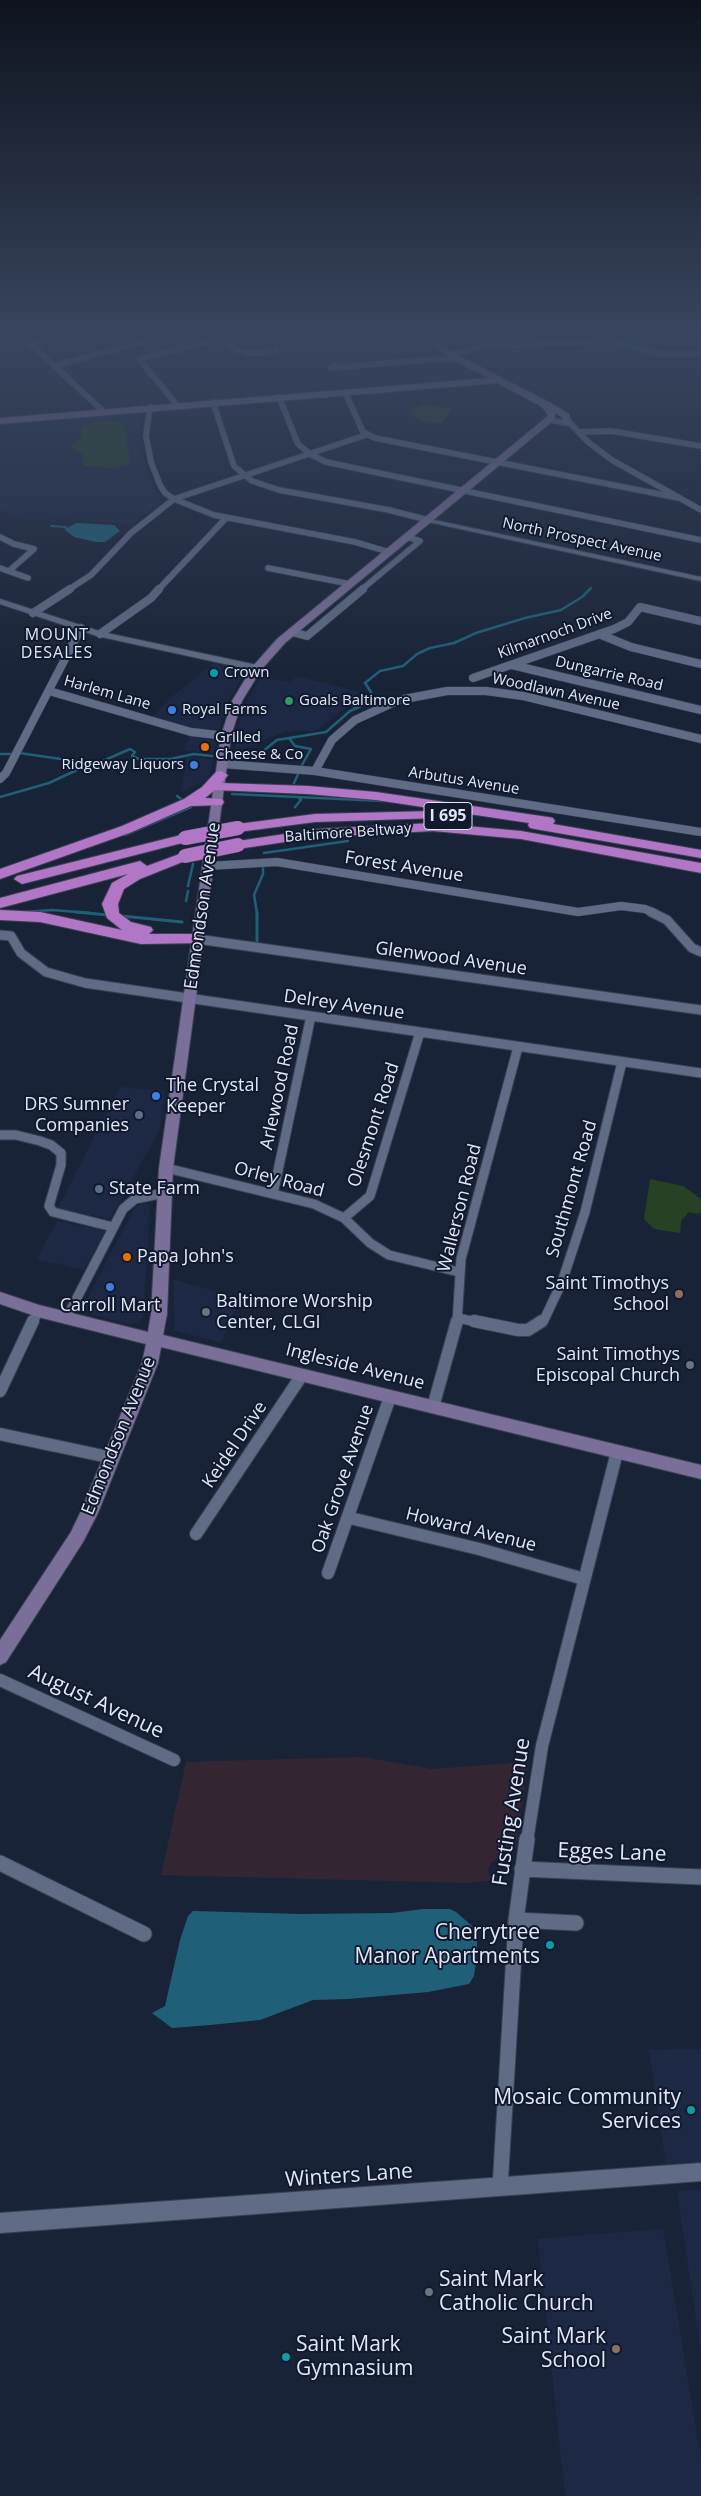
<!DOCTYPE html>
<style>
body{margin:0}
canvas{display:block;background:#192337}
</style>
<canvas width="701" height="2496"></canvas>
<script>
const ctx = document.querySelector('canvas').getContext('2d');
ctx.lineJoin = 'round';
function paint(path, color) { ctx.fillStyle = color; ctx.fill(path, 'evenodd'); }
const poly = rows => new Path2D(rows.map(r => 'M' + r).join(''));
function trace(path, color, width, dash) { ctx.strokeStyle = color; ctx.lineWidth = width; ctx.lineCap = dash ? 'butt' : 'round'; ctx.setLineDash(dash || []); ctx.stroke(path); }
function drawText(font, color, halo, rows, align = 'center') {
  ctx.font = font + ' "Open Sans",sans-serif'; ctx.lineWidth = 4; ctx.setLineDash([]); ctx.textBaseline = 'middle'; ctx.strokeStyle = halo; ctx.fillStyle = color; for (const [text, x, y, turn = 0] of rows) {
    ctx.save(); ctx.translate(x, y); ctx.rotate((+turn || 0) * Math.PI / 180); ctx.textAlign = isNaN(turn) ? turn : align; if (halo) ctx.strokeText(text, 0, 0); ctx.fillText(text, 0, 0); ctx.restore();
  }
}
const built = poly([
 [141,412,140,440,143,461,151,483,161,501,132,524,64,519,26,520,0,510,0,424],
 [214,663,246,670,227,703,219,730,216,732,201,730,152,717,175,694],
 [261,676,290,683,297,676,359,692,349,705,316,731,286,731,234,753,242,710],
 [190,736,216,740,214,753,183,750],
 [187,757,213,759,209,779,181,792],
 [120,1087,165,1091,160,1129,110,1219,58,1208],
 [146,1204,150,1206,143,1316,138,1323,130,1324,90,1314,83,1307,133,1211,139,1205],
 [57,1221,105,1231,84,1270,37,1259],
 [174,1280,240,1297,221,1343,174,1330],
 [701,2049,701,2163,666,2166,649,2050],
 [701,2190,701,2353,677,2191],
 [663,2229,701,2459,701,2496,565,2496,538,2239]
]);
const industrial = poly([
 [362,1757,432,1769,528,1762,516,1847,492,1862,487,1871,493,1880,467,1883,161,1875,186,1762]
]);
const green = poly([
 [423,405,450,408,452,410,442,423,430,423,419,420,411,414,413,409],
 [103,421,117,421,124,425,130,461,127,465,115,468,85,466,83,464,82,454,70,447,81,439,82,427],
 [650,1179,683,1186,701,1199,701,1212,698,1214,689,1212,681,1221,680,1233,654,1229,644,1219]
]);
const water = poly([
 [77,523,114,525,120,531,105,542,96,542,74,537,64,529],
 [423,1909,450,1909,456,1912,472,1926,477,1939,477,1955,474,1976,469,1984,428,1992,348,1999,313,2000,260,2020,210,2025,172,2028,152,2013,165,2006,180,1940,188,1916,193,1911,300,1914,392,1913]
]);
const streamFar2 = poly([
 [51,526,66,527],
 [589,590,591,588]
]);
const streamFar1 = poly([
 [289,738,295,746,311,749,302,765],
 [19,753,96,764,130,749,135,752,132,756,139,759,170,759,194,754,212,756],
 [0,754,11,754],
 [233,757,258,755,277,740,326,732,350,711,372,701,371,692,365,683,380,671,403,666,417,654,430,648,454,643,476,633,525,618,561,610,582,597,590,589],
 [294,783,299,772],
 [232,794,383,801],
 [177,796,181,799],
 [0,797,49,783,79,769,85,762],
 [295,807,301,800,299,798],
 [125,835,191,807],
 [264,853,348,841],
 [188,886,193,864],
 [186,901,188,891],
 [25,912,52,910,90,913],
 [257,913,254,895,263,874,263,863]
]);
const stream = poly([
 [76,912,108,915],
 [257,912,257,941],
 [122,916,182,922]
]);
const minorFar4 = poly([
 [20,334,103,411],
 [223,339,235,349,247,353,263,353,276,349],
 [329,340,368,334],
 [32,344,69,334],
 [450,355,484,346,610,341,662,354,701,354],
 [335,365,340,367,331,368,335,365],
 [54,366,170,334],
 [340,367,437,359,457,360],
 [345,392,363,432,375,438,679,498],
 [279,397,298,444,310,454,326,462,701,540],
 [213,402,234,466,252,481,279,490,389,510,428,520],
 [177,405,139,359,237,334],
 [150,407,146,436,151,462,160,485,165,493,174,499,214,515,355,542,389,552],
 [551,420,571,424,588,442,612,460,701,510],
 [580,432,611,431,701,446],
 [0,537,14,544,34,549,9,571],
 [0,568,28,578],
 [268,568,350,584],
 [68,590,91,575,131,533,174,499,366,435],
 [158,590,226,518],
 [361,590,420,541,407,537]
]);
const minorFar3 = poly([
 [33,613,70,589],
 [292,632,307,636,363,589],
 [100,634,151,598,159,589],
 [599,634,631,647,701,664],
 [512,665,701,710],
 [473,678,614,629,628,622,640,607,701,621],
 [49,691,191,732,226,736],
 [223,764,315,771,701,832],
 [315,771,332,740,355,720,399,700,447,691,486,691,523,696,701,739],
 [0,779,6,773,81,628],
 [208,866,277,862,578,912,621,906,645,909,654,913]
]);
const minorFar2 = poly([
 [651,912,667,920,692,948,701,952],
 [0,935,11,936,21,953,46,972,85,983,701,1073],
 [197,939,701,1010],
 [0,1135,16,1135,40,1141,51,1145,61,1153,61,1165,49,1206,53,1212,113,1227],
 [166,1168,314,1204,344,1218,370,1243,389,1255,459,1272],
 [273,1194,311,1016],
 [344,1218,370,1196,420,1032],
 [458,1318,481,1323],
 [66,1319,123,1209,135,1199,164,1193],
 [33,1323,38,1311],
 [457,1323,461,1259,518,1047],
 [540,1323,544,1320,562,1282,585,1212,622,1062]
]);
const minorFar1 = poly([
 [474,1321,518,1330,528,1330,542,1321],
 [0,1391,33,1321],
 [433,1407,457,1321],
 [0,1434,113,1458],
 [350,1518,479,1549,584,1579],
 [196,1534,302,1375],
 [328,1573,390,1397],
 [0,1680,174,1760],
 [527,1841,542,1746,617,1452]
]);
const minor = poly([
 [0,1863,144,1934],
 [522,1869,701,1877],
 [516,1920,576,1923],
 [500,2188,516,1920,527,1839]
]);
const tertiary = poly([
 [425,518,701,577,701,581,428,522,424,520,425,518],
 [0,599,102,632,257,665,261,668,257,671,97,636,0,604,0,599],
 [701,2163,701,2181,0,2233,0,2213,701,2163]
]);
const secondary = poly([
 [418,334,428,334,453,353,549,402,569,414,572,423,565,425,562,417,555,413,555,419,285,643,261,670,242,701,231,736,173,1168,167,1314,163,1335,701,1465,701,1479,161,1347,158,1363,98,1513,83,1542,6,1662,0,1665,0,1640,71,1532,81,1511,142,1363,146,1344,38,1317,0,1304,0,1292,39,1305,148,1332,151,1314,159,1168,221,736,232,701,253,666,277,639,548,416,545,410,539,405,497,383,0,424,0,418,489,378,447,357,418,334]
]);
const motorway = poly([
 [221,771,228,775,221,783,308,786,376,792,548,817,553,818,555,821,553,824,701,850,701,858,535,829,530,828,528,825,529,823,376,800,308,794,215,790,205,798,222,799,224,802,222,805,191,806,132,832,0,879,0,869,122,826,184,799,202,787,216,772,221,771],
 [433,811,440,815,438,818,315,822,238,832,231,828,238,824,315,814,433,811],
 [433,823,521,831,701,863,701,873,521,839,433,831,318,837,238,849,231,845,238,841,318,829,433,823],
 [185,834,192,838,190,841,22,884,14,879,17,876,185,834],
 [185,852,192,856,190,859,140,879,124,889,118,904,119,913,131,922,151,927,153,930,149,934,197,934,203,935,205,939,203,943,141,944,40,922,0,920,0,910,40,912,122,930,107,918,102,904,112,883,128,874,0,908,0,898,140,861,147,866,185,852]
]);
const motorwayBridge = poly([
 [185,838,238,828],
 [185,856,238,845]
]);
const markers = [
 [214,673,5,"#0f9aa8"],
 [289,701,5,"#2e9e5b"],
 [172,710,5,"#3f7fe0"],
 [205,747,5,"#e8710a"],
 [194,765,5,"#3f7fe0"],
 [156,1096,5,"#3f7fe0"],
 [139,1115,5,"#5c6f8a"],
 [99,1189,5,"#5c6f8a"],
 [127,1257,5,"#e8710a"],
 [110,1287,5,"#3f7fe0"],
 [679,1294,5,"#8d6e63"],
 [206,1312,5,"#6b7280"],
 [690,1365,5,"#6b7280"],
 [550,1945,5,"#0f9aa8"],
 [691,2110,5,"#0f9aa8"],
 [429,2292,5,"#6b7280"],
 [616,2349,5,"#8d6e63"],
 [286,2357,5,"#0f9aa8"]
];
const farStreetnames = [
 ["North Prospect Avenue",582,540,12],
 ["Kilmarnoch Drive",555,634,-20],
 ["Dungarrie Road",609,674,13],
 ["Woodlawn Avenue",556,692,12],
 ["Harlem Lane",107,693,16],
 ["Arbutus Avenue",464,781,9],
 ["Baltimore Beltway",348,833,-4]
];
const farPoinames = [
 ["Crown",224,673],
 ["Goals Baltimore",299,701],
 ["Royal Farms",182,710],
 ["Grilled",215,738],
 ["Cheese & Co",215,755],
 ["Ridgeway Liquors",184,765,"right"]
];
const farNeighbourhoodnames = [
 ["MOUNT",57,635],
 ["DESALES",57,653]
];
const shields = [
 [448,816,48]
];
const shieldNames = [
 ["I 695",448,816]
];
const streetNames = [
 ["Forest Avenue",404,867,9],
 ["Edmondson Avenue",203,906,-82],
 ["Glenwood Avenue",451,959,8],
 ["Delrey Avenue",344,1005,8],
 ["Arlewood Road",280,1087,-78],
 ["Olesmont Road",374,1125,-72],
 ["Orley Road",279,1180,15],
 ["Southmont Road",572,1189,-74],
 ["Wallerson Road",460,1208,-76],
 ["Ingleside Avenue",355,1367,14],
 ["Edmondson Avenue",119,1436,-68],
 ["Keidel Drive",235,1445,-56],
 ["Oak Grove Avenue",343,1479,-71],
 ["Howard Avenue",471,1530,14]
];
const poiNames = [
 ["The Crystal",166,1086],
 ["Keeper",166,1107],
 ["DRS Sumner",129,1105,"right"],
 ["Companies",129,1126,"right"],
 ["State Farm",109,1189],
 ["Papa John's",137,1257],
 ["Saint Timothys",669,1284,"right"],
 ["School",669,1305,"right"],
 ["Baltimore Worship",216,1302],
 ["Center, CLGI",216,1323],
 ["Carroll Mart",110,1306,"center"],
 ["Saint Timothys",680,1355,"right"],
 ["Episcopal Church",680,1376,"right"]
];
const nearStreetnames = [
 ["August Avenue",96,1702,25],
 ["Fusting Avenue",512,1812,-81],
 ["Egges Lane",612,1853,2],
 ["Winters Lane",349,2176,-4]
];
const nearPoinames = [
 ["Cherrytree",540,1933],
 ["Manor Apartments",540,1957],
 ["Mosaic Community",681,2098],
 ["Services",681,2122],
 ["Saint Mark",439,2280,"left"],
 ["Catholic Church",439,2304,"left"],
 ["Saint Mark",606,2337],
 ["School",606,2361],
 ["Saint Mark",296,2345,"left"],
 ["Gymnasium",296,2369,"left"]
];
paint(built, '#1d2944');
paint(industrial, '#332532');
paint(green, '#264123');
paint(water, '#1f6078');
trace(streamFar2, '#1f6078', 2);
trace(streamFar1, '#1f6078', 2.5);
trace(stream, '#1f6078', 3);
trace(minorFar4, '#3a4052', 7);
trace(minorFar3, '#3a4052', 9);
trace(minorFar2, '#3a4052', 11);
trace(minorFar1, '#3a4052', 14);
trace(minor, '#3a4052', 17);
trace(tertiary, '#3a4052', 2);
trace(secondary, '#3a4052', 2);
trace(motorway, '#3a4052', 2);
trace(minorFar4, '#606c85', 5.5);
trace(minorFar3, '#606c85', 8);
trace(minorFar2, '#606c85', 9);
trace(minorFar1, '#606c85', 12);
trace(minor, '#606c85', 15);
paint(tertiary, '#606c85');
paint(secondary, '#796f98');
paint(motorway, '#b276c6');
trace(motorwayBridge, '#3a4052', 15, []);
trace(motorwayBridge, '#b276c6', 14);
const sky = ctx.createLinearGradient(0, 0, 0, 684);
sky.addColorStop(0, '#0e131e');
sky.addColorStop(0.49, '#38455e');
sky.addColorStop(1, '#38455e00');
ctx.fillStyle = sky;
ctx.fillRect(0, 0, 701, 684);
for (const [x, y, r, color] of markers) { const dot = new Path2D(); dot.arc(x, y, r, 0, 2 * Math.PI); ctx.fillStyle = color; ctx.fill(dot); trace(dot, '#10192d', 2); }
drawText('15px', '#e1e8f7', '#10192d', farStreetnames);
drawText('15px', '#e1e8f7', '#10192d', farPoinames, 'left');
ctx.letterSpacing = '1px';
drawText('16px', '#e1e8f7', '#10192d', farNeighbourhoodnames);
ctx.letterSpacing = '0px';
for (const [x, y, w] of shields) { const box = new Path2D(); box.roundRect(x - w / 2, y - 13.5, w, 27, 4); ctx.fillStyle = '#10192d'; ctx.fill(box); trace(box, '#e1e8f7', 1); }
drawText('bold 16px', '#e1e8f7', null, shieldNames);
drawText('18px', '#e1e8f7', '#10192d', streetNames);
drawText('18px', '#e1e8f7', '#10192d', poiNames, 'left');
drawText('21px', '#e1e8f7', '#10192d', nearStreetnames);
drawText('21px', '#e1e8f7', '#10192d', nearPoinames, 'right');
</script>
